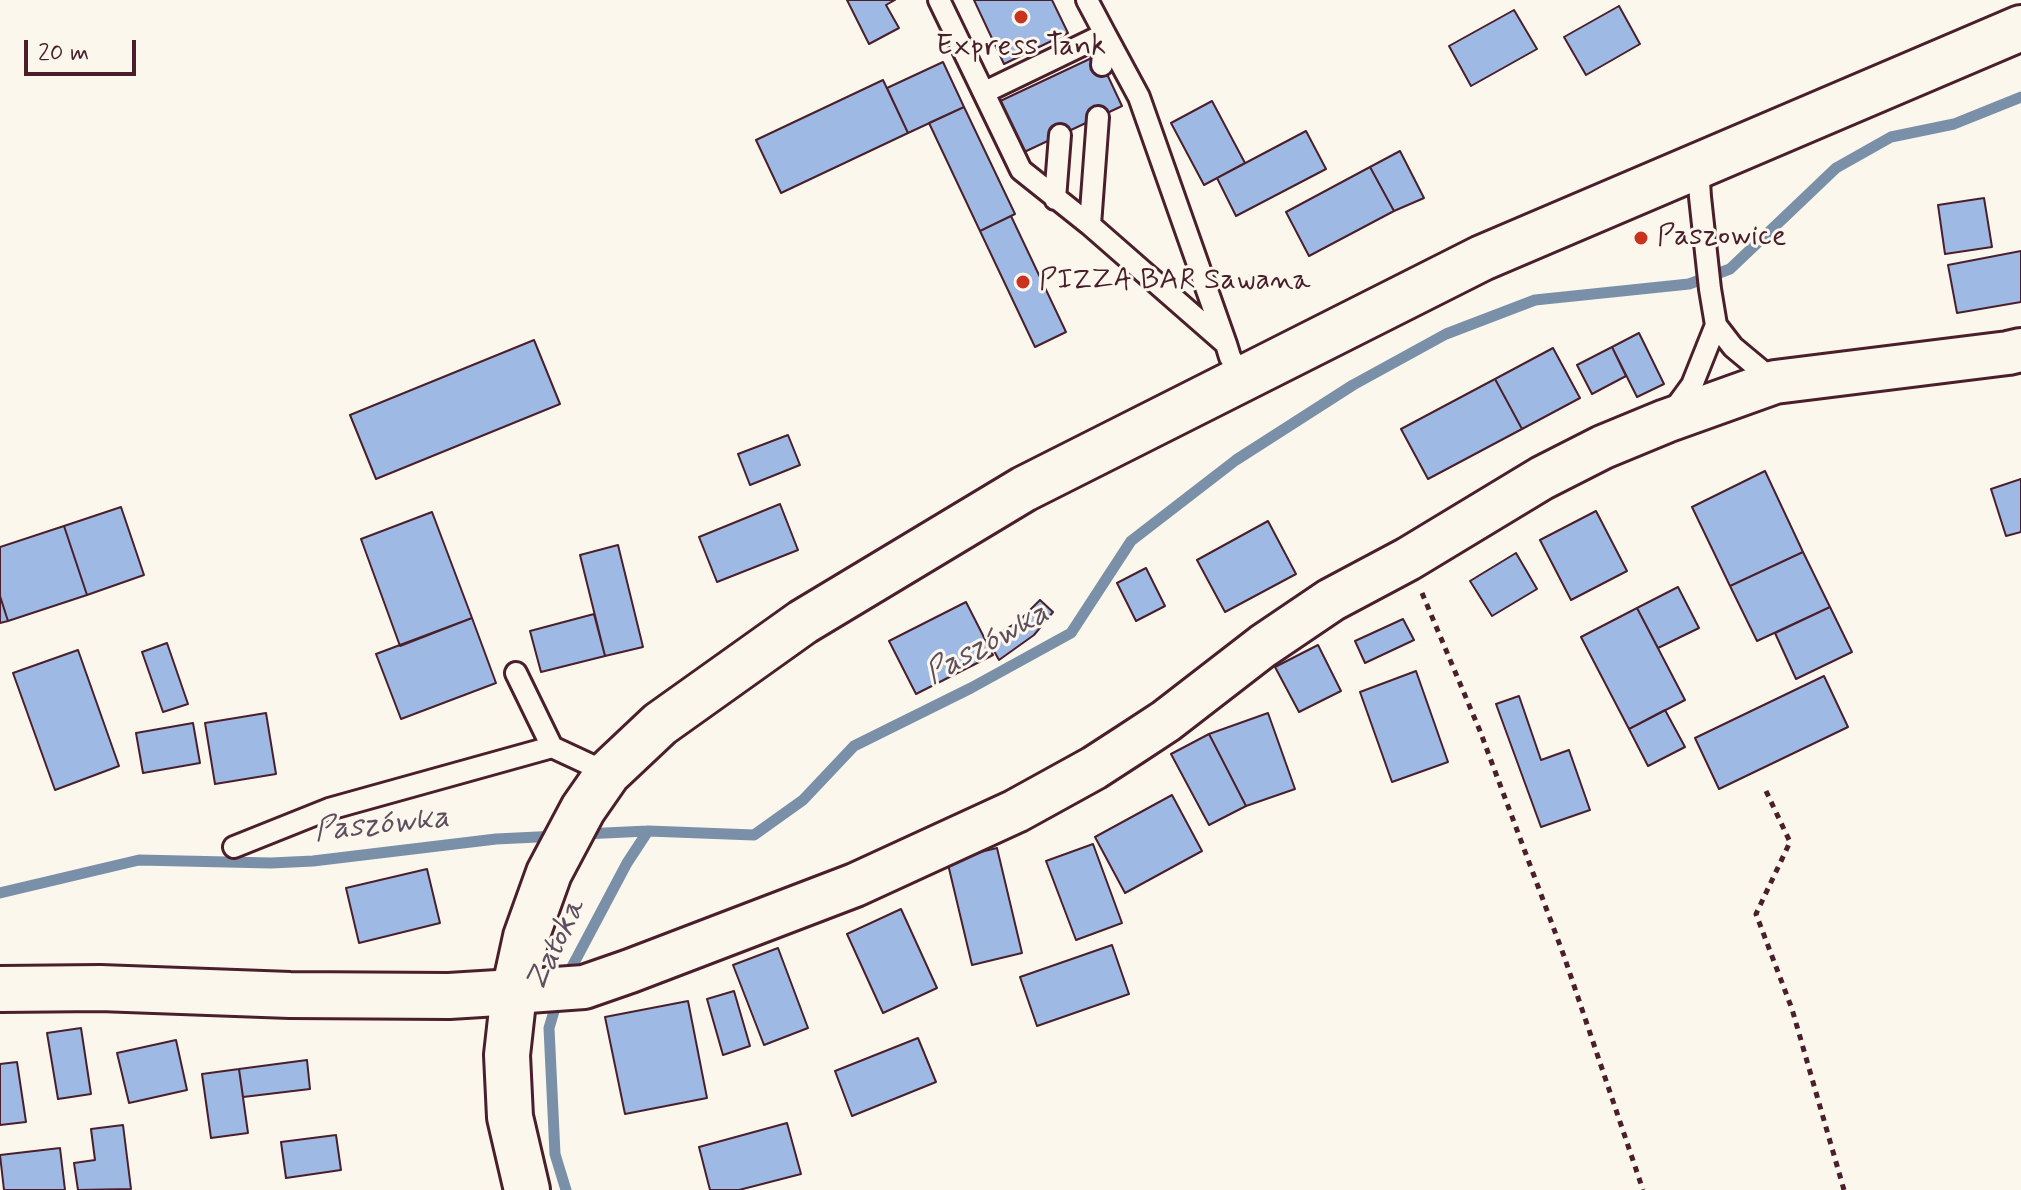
<!DOCTYPE html>
<meta charset="utf-8">
<style>
body{margin:0}
#map{position:relative;width:2021px;height:1190px;overflow:hidden;background:#fbf7ec;font-family:Mynerve,sans-serif}
canvas{display:block}
.scale{position:absolute;left:24px;top:40px;width:112px;height:36px;box-sizing:border-box;border:4px solid #4a1f2b;border-top:0;padding-left:10px;font-size:24px;line-height:28px;white-space:nowrap;color:#4a1f2b;-webkit-text-stroke:6px #fbf7ec;paint-order:stroke}
</style>
<div id="map">
<canvas width="2021" height="1190"></canvas>
<div class="scale">20 m</div>
</div>
<script>
const ctx = document.querySelector('canvas').getContext('2d');
ctx.lineJoin = 'round';
const poly = rows => new Path2D(rows.map(r => 'M' + r).join(''));
function trace(path, color, width, dash) { ctx.strokeStyle = color; ctx.lineWidth = width; ctx.lineCap = dash ? 'butt' : 'round'; ctx.setLineDash(dash || []); ctx.stroke(path); }
function paint(path, color) { ctx.fillStyle = color; ctx.fill(path, 'evenodd'); }
function drawText(font, color, halo, rows, align = 'center') {
  ctx.font = font + ' Mynerve,sans-serif'; ctx.lineWidth = 6; ctx.setLineDash([]); ctx.textBaseline = 'middle'; ctx.strokeStyle = halo; ctx.fillStyle = color; for (const [text, x, y, turn = 0] of rows) {
    ctx.save(); ctx.translate(x, y); ctx.rotate((+turn || 0) * Math.PI / 180); ctx.textAlign = isNaN(turn) ? turn : align; if (halo) ctx.strokeText(text, 0, 0); ctx.fillText(text, 0, 0); ctx.restore();
  }
}
const stream = poly([
 [583,834,648,831,754,835,803,800,854,746,971,688,1071,633,1131,541,1236,460,1353,385,1446,334,1535,300,1689,284,1730,269,1836,168,1891,137,1954,124,2021,97],
 [0,893,139,860,271,863,313,861,496,839,558,836],
 [566,978,627,863,648,831],
 [558,998,549,1028,555,1154,566,1190]
]);
const building = poly([
 [847,0,895,0,886,5,899,28,869,44,847,0],
 [974,0,1052,0,1068,33,1004,64,974,0],
 [1619,6,1640,44,1586,75,1564,37,1619,6],
 [1514,10,1537,49,1471,86,1449,46,1514,10],
 [1098,55,1122,106,1020,154,996,103,1098,55],
 [943,62,964,107,908,133,887,88,943,62],
 [883,80,908,133,781,193,756,140,883,80],
 [1212,101,1245,163,1204,185,1171,123,1212,101],
 [964,107,1015,214,980,231,929,123,964,107],
 [1306,131,1326,169,1236,216,1217,178,1306,131],
 [1400,151,1424,198,1394,211,1370,167,1400,151],
 [1370,167,1394,211,1309,256,1286,212,1370,167],
 [1984,198,1992,247,1945,254,1938,205,1984,198],
 [1011,216,1066,332,1035,347,980,231,1011,216],
 [2021,251,2021,302,1957,313,1948,265,2021,251],
 [1639,333,1664,384,1637,397,1612,347,1639,333],
 [534,340,560,404,376,479,350,415,534,340],
 [1612,347,1626,376,1592,394,1577,365,1612,347],
 [1553,348,1580,398,1522,429,1495,379,1553,348],
 [1495,379,1522,429,1428,479,1401,429,1495,379],
 [788,435,800,465,750,485,738,454,788,435],
 [1765,471,1803,552,1730,586,1692,507,1765,471],
 [2021,479,2021,532,2006,536,1991,489,2021,479],
 [780,504,798,550,717,582,699,537,780,504],
 [121,507,144,575,87,595,64,526,121,507],
 [1596,511,1627,571,1571,600,1540,540,1596,511],
 [432,512,472,618,400,646,361,539,432,512],
 [1268,521,1296,574,1225,612,1197,560,1268,521],
 [64,526,87,595,8,621,0,596,0,547,64,526],
 [618,545,643,647,605,656,580,555,618,545],
 [1803,552,1830,607,1757,641,1730,586,1803,552],
 [1516,553,1537,589,1492,616,1470,581,1516,553],
 [1146,568,1165,606,1136,621,1117,583,1146,568],
 [1678,587,1699,628,1658,648,1637,608,1678,587],
 [0,596,8,621,0,623,0,596],
 [1040,600,1053,612,1034,635,999,660,988,640,1019,621,1040,600],
 [966,602,993,655,916,694,889,641,966,602],
 [1830,607,1852,652,1796,679,1775,633,1830,607],
 [1637,608,1685,700,1629,729,1581,637,1637,608],
 [594,614,605,656,541,672,530,631,594,614],
 [472,618,496,683,401,719,376,654,472,618],
 [1403,619,1414,640,1365,663,1355,641,1403,619],
 [167,643,188,704,163,712,142,652,167,643],
 [1318,645,1341,691,1299,712,1275,667,1318,645],
 [78,650,119,766,55,790,13,673,78,650],
 [1416,671,1448,762,1392,782,1360,692,1416,671],
 [1824,676,1848,727,1719,789,1695,738,1824,676],
 [1519,696,1541,760,1569,750,1590,810,1541,827,1496,704,1519,696],
 [1665,710,1685,747,1648,766,1629,729,1665,710],
 [266,713,276,774,215,784,205,723,266,713],
 [1268,713,1295,789,1246,806,1209,734,1268,713],
 [193,723,200,763,143,773,136,733,193,723],
 [1209,734,1246,806,1209,825,1171,754,1209,734],
 [1172,795,1202,851,1125,893,1095,837,1172,795],
 [1093,844,1122,923,1076,940,1046,861,1093,844],
 [997,848,1022,953,972,965,947,860,997,848],
 [427,869,440,923,359,943,346,888,427,869],
 [901,909,937,988,883,1013,847,934,901,909],
 [1112,945,1129,994,1037,1026,1020,977,1112,945],
 [778,948,808,1028,764,1045,733,965,778,948],
 [734,991,750,1046,723,1055,707,999,734,991],
 [688,1001,707,1098,625,1114,605,1017,688,1001],
 [81,1028,91,1094,58,1099,47,1033,81,1028],
 [918,1038,936,1082,852,1116,835,1071,918,1038],
 [176,1040,187,1090,129,1103,117,1053,176,1040],
 [307,1060,310,1089,243,1097,239,1069,307,1060],
 [17,1062,26,1122,0,1125,0,1064,17,1062],
 [239,1069,248,1133,211,1138,202,1074,239,1069],
 [787,1123,801,1174,739,1190,710,1190,699,1147,787,1123],
 [123,1125,131,1189,78,1190,74,1163,95,1160,91,1129,123,1125],
 [336,1135,341,1170,286,1178,281,1142,336,1135],
 [60,1148,65,1190,4,1190,0,1155,60,1148]
]);
const path = poly([
 [1422,593,1480,731,1564,956,1643,1190],
 [1766,791,1790,842,1756,914,1792,1009,1844,1190]
]);
const service = poly([
 [939,0,1021,170,1090,225],
 [1087,0,1105,34,1102,65],
 [985,92,1105,34,1139,97,1226,344],
 [1098,117,1090,225,1226,344,1230,357,1244,379],
 [1698,165,1700,197,1710,289,1716,325,1733,347,1775,382],
 [1055,199,1060,135],
 [1673,411,1692,385,1716,325],
 [516,673,552,747],
 [234,847,329,809,552,747,608,773]
]);
const minor = poly([
 [514,992,584,987,630,971,855,885,1016,811,1094,768,1131,744,1166,721,1263,646,1331,600,1408,559,1542,478,1603,447,1666,421,1775,382,2008,353,2021,350]
]);
const tertiary = poly([
 [0,989,100,988,290,995,449,996,514,992]
]);
const secondary = poly([
 [527,1190,510,1117,507,1055,514,992,526,937,549,873,583,809,608,773,660,724,803,622,1024,489,1482,258,2021,28]
]);
const markers = [
 [1021,17,8,"#c8321e"],
 [1641,238,8,"#c8321e"],
 [1023,282,8,"#c8321e"]
];
const poiNames = [
 ["Express Tank",1021,48,"center"],
 ["Paszowice",1657,238],
 ["PIZZA BAR Sawana",1039,282]
];
const waterNames = [
 ["Paszówka",988,645,-29],
 ["Paszówka",382,826,-6],
 ["Zatoka",557,946,-64]
];
trace(stream, '#7a90a8', 11);
paint(building, '#9fb9e5');
trace(building, '#4a1f2b', 2);
trace(service, '#4a1f2b', 26);
trace(minor, '#4a1f2b', 48);
trace(tertiary, '#4a1f2b', 50);
trace(secondary, '#4a1f2b', 50);
trace(path, '#4a1f2b', 5, [6, 6]);
trace(service, '#fbf7ec', 20);
trace(minor, '#fbf7ec', 42);
trace(tertiary, '#fbf7ec', 44);
trace(secondary, '#fbf7ec', 44);
for (const [x, y, r, color] of markers) { const dot = new Path2D(); dot.arc(x, y, r, 0, 2 * Math.PI); ctx.fillStyle = color; ctx.fill(dot); trace(dot, '#fbf7ec', 3); }
drawText('30px', '#4a1f2b', '#fbf7ec', poiNames, 'left');
drawText('italic 32px', '#5e4e5f', '#fbf7ec', waterNames);
</script>
